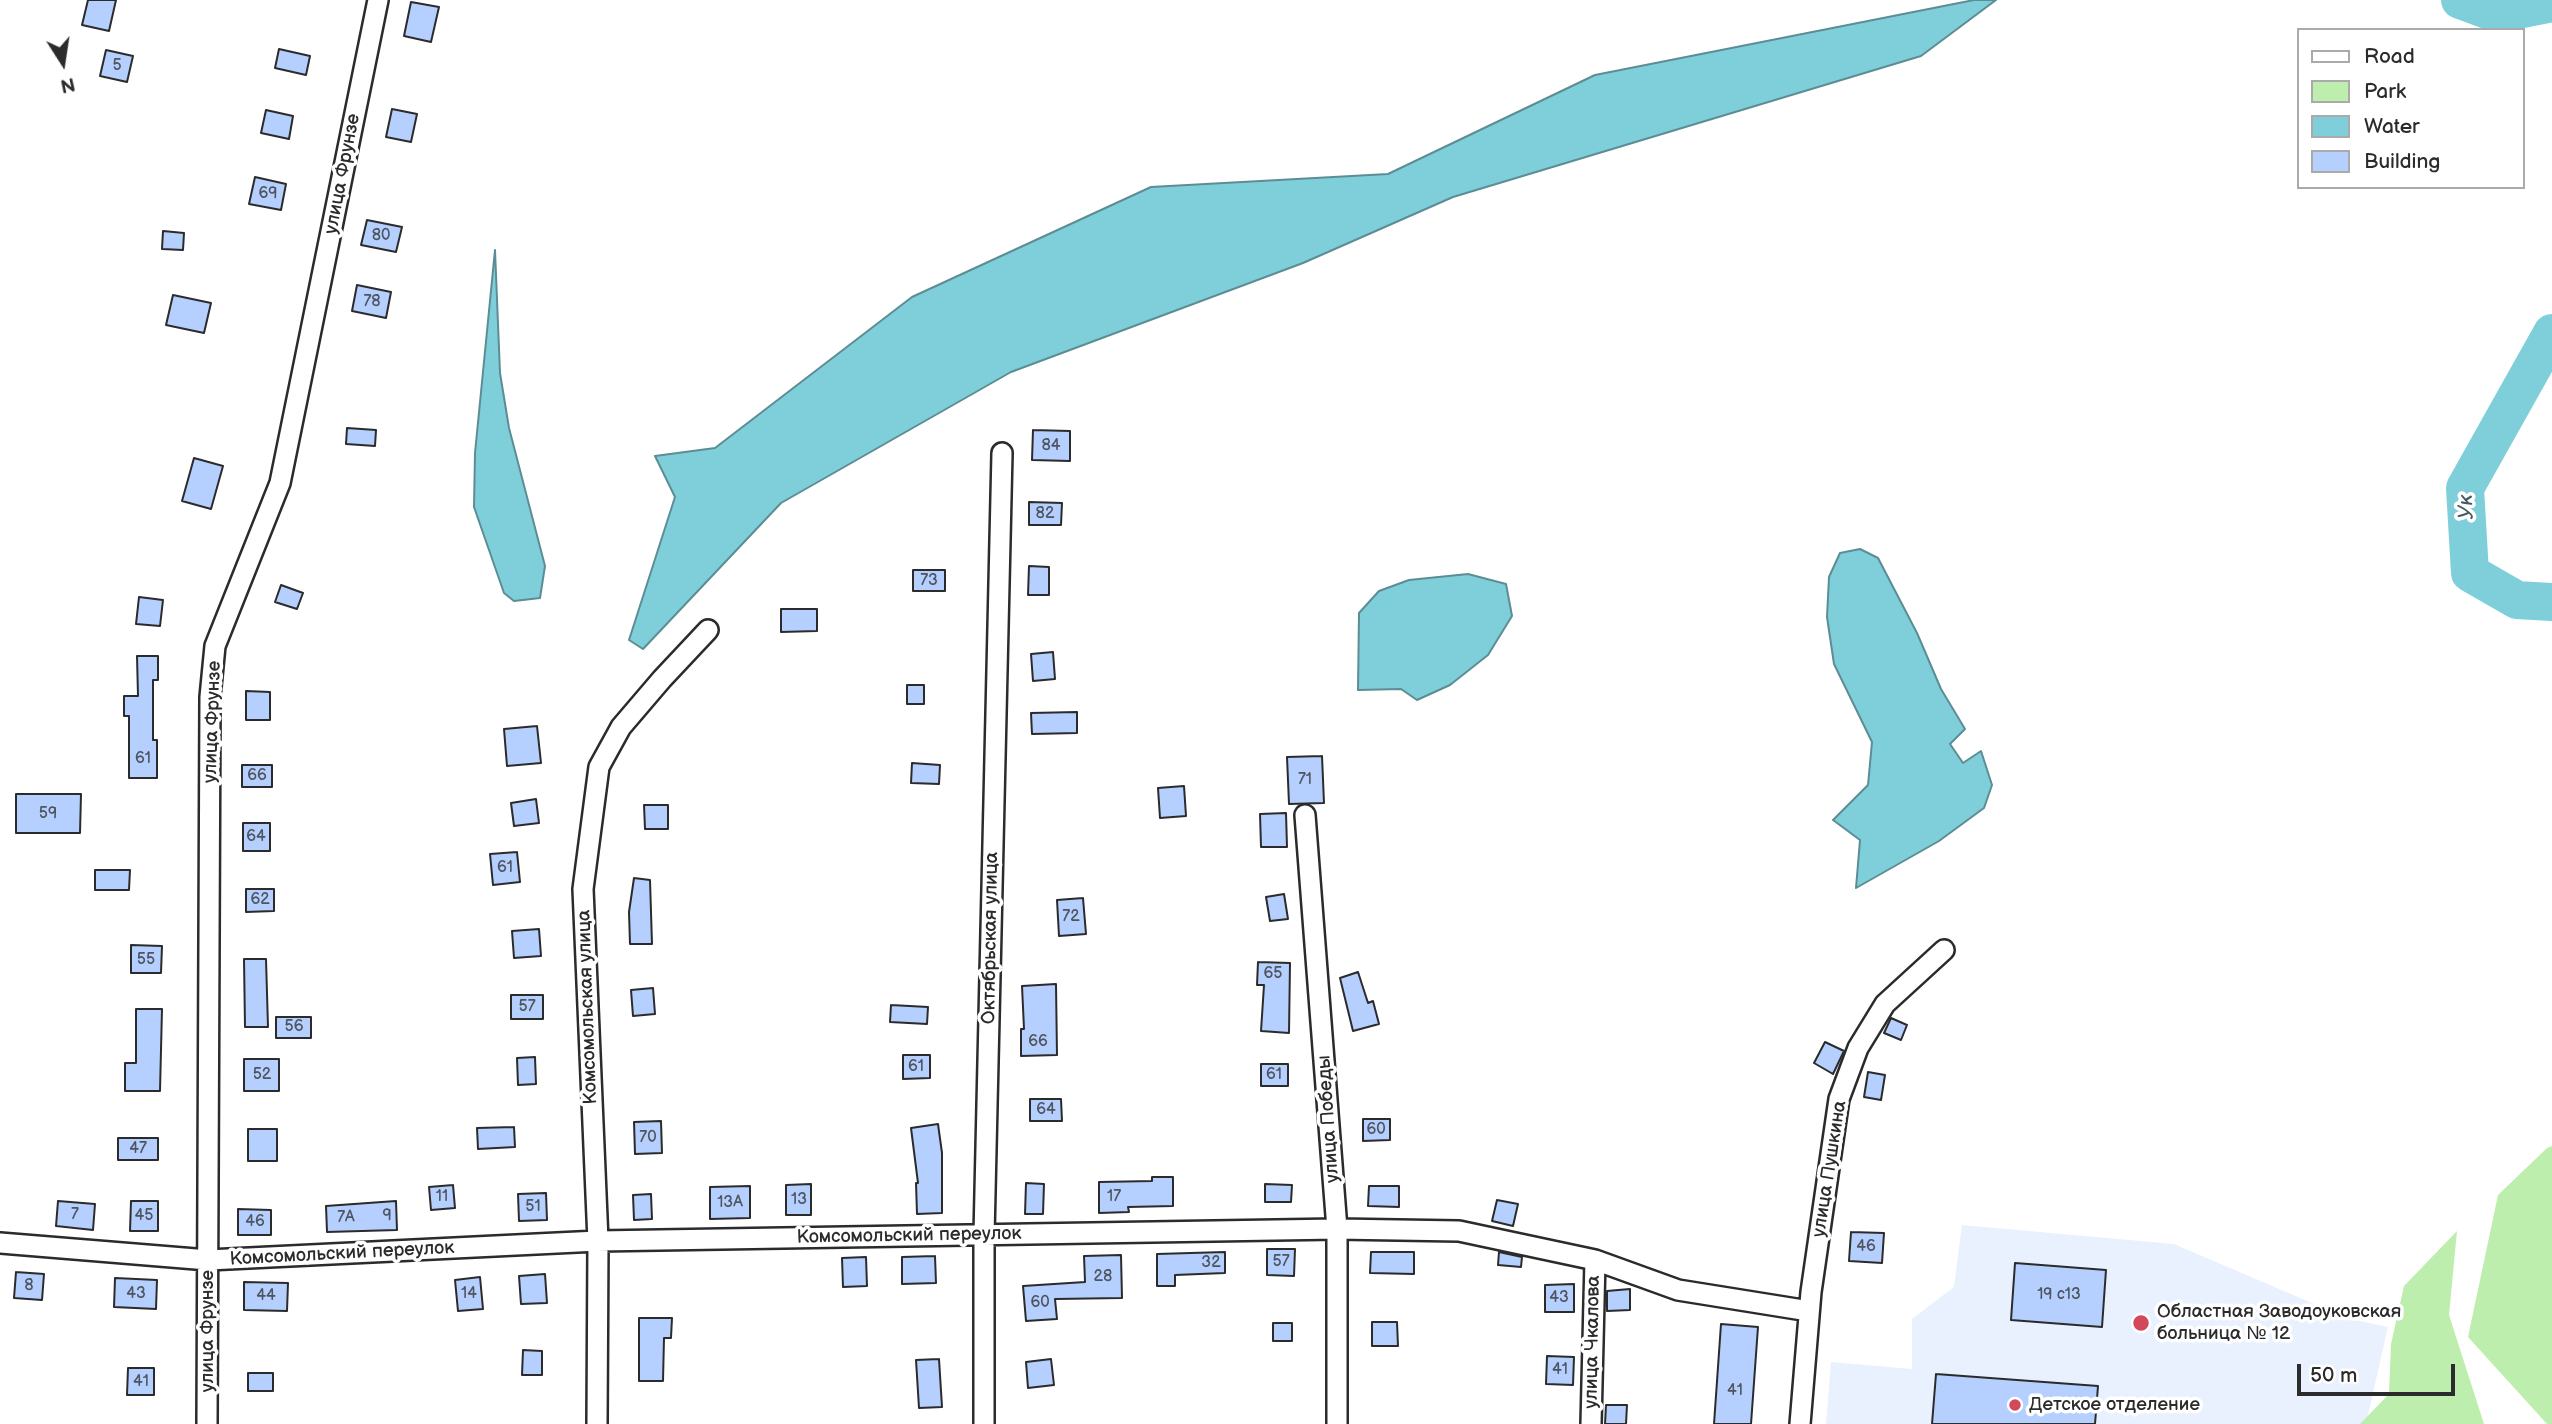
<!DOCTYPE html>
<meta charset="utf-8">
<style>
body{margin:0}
#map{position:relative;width:2552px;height:1424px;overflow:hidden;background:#fff;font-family:"Balsamiq Sans",sans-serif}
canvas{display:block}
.legend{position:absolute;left:2297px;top:28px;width:228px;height:161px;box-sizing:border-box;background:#fff;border:2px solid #aaa;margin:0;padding:9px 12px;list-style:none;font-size:21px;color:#2b2b2b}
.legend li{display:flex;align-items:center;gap:14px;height:35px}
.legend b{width:35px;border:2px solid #aaa}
.north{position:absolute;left:28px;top:28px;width:70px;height:70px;-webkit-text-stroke:5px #fff;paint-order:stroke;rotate:168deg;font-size:19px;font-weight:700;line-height:28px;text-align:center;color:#2b2b2b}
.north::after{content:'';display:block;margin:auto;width:24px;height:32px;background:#2b2b2b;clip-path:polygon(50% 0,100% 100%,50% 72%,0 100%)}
.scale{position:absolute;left:2297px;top:1364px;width:158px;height:32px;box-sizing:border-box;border:4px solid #2b2b2b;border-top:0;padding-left:9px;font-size:21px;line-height:24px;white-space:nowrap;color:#2b2b2b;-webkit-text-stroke:5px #fff;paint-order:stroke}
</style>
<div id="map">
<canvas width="2552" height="1424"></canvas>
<ul class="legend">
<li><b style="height:9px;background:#fff"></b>Road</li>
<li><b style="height:19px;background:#bdeead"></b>Park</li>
<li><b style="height:19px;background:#7fcfda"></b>Water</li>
<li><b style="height:19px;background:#b5d0fe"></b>Building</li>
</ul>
<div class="north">N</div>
<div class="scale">50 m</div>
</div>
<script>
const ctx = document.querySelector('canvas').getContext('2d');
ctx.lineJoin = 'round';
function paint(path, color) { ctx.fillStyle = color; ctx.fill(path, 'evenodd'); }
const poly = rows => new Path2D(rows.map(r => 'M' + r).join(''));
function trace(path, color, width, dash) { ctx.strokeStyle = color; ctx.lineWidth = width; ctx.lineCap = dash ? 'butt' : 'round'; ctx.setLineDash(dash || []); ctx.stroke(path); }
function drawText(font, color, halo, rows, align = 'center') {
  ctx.font = font + ' "Balsamiq Sans",sans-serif'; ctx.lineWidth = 7; ctx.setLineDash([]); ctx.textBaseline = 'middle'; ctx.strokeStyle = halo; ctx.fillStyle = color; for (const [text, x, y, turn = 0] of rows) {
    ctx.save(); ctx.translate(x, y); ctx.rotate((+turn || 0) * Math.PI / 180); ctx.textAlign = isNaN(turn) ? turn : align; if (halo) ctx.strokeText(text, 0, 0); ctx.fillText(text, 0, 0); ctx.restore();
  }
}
const built = poly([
 [1962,1225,2174,1244,2347,1318,2388,1327,2366,1424,1826,1424,1831,1362,1912,1369,1912,1319,1954,1287]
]);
const green = poly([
 [2552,1146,2552,1424,2547,1424,2468,1337,2498,1195,2547,1148],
 [2457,1231,2449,1315,2484,1424,2360,1424,2389,1394,2391,1344,2404,1286]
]);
const water = poly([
 [1974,0,1996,0,1921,56,1453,197,1303,263,1011,372,781,503,643,649,629,640,675,497,655,456,715,448,912,297,1151,187,1388,174,1595,75,1974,0],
 [495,250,500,373,509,428,545,566,540,598,514,601,504,593,474,507,475,453,495,250],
 [1860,549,1878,558,1917,633,1941,689,1965,729,1950,744,1963,763,1981,751,1992,785,1984,808,1939,841,1856,888,1860,840,1833,820,1868,785,1872,742,1834,664,1827,617,1829,577,1840,553,1860,549],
 [1468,574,1506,584,1512,616,1488,655,1450,685,1417,700,1401,689,1358,690,1359,613,1379,591,1409,580,1468,574]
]);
const river = poly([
 [2460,0,2498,14,2552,3],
 [2552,333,2465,488,2470,573,2517,600,2552,602]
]);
const building = poly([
 [88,0,116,0,109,31,82,25,88,0],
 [411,2,439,7,431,42,404,36,411,2],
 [279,49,310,56,306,75,275,68,279,49],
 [106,50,133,56,127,82,100,76,106,50],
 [392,109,417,114,411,142,386,137,392,109],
 [266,110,293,116,289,139,261,133,266,110],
 [255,177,286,184,281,210,249,204,255,177],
 [367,220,402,227,396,252,361,245,367,220],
 [163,231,184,233,183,250,162,249,163,231],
 [357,285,391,292,386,318,352,311,357,285],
 [173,295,211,303,204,333,166,325,173,295],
 [347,428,376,430,375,446,346,444,347,428],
 [1033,430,1070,431,1070,461,1032,460,1033,430],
 [194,458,223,466,211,509,182,501,194,458],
 [1029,502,1062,503,1061,525,1029,525,1029,502],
 [1029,566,1049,567,1049,595,1028,595,1029,566],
 [913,570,945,570,945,591,913,591,913,570],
 [281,585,303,593,297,609,275,602,281,585],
 [139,597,163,600,160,626,136,624,139,597],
 [781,609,817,609,817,631,781,632,781,609],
 [1053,652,1055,679,1033,681,1031,654,1053,652],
 [137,656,158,656,158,680,153,680,153,740,157,740,157,778,129,778,129,716,124,716,124,696,138,696,137,656],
 [907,685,924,685,924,704,907,704,907,685],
 [246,691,270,692,270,720,246,720,246,691],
 [1077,712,1077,733,1032,734,1031,713,1077,712],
 [537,726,541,763,507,766,504,729,537,726],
 [1322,756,1324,803,1289,804,1287,757,1322,756],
 [912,763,940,765,939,784,911,783,912,763],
 [242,765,272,765,272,787,242,787,242,765],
 [1184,786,1186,816,1160,818,1158,788,1184,786],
 [16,794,81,794,80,833,16,833,16,794],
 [536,799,539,823,514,826,511,803,536,799],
 [644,805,668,805,668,829,645,829,644,805],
 [1286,813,1287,847,1261,847,1260,814,1286,813],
 [243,823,270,823,270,851,243,851,243,823],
 [517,852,520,882,493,885,490,854,517,852],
 [95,870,130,870,129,890,95,890,95,870],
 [634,878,650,880,652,944,630,944,629,912,634,878],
 [246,889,274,889,274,911,246,912,246,889],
 [1284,894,1288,919,1270,921,1266,897,1284,894],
 [1083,898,1086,934,1059,936,1057,900,1083,898],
 [539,929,541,956,514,958,512,931,539,929],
 [131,945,162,946,161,973,131,973,131,945],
 [244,959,266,959,268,1027,245,1027,244,959],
 [1258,962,1290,963,1289,1033,1261,1031,1264,985,1257,985,1258,962],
 [1358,972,1368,1003,1373,1001,1379,1024,1353,1031,1340,978,1358,972],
 [1056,984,1057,1055,1021,1056,1021,1029,1024,1029,1022,986,1056,984],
 [653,988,655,1014,633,1016,631,990,653,988],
 [511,995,543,995,543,1019,511,1019,511,995],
 [891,1005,928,1007,927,1024,890,1022,891,1005],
 [136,1009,162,1009,160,1091,125,1091,125,1063,136,1063,136,1009],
 [276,1017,311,1017,311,1038,276,1038,276,1017],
 [1891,1018,1907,1025,1901,1040,1884,1033,1891,1018],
 [1825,1042,1844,1051,1833,1074,1814,1063,1825,1042],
 [903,1055,930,1055,930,1078,903,1079,903,1055],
 [535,1057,536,1084,518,1085,517,1058,535,1057],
 [244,1059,279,1059,279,1091,244,1091,244,1059],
 [1261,1064,1288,1064,1288,1086,1261,1086,1261,1064],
 [1868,1072,1885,1075,1881,1100,1864,1097,1868,1072],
 [1030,1099,1061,1099,1062,1121,1030,1121,1030,1099],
 [1363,1119,1390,1119,1390,1140,1363,1141,1363,1119],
 [661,1121,662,1153,635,1154,634,1122,661,1121],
 [938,1124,942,1153,942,1213,917,1214,916,1183,918,1183,911,1128,938,1124],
 [514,1127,515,1147,478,1149,477,1128,514,1127],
 [248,1129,277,1129,277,1161,248,1161,248,1129],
 [118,1138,158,1138,158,1160,118,1160,118,1138],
 [1152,1177,1173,1177,1173,1206,1128,1207,1129,1212,1099,1213,1099,1182,1152,1181,1152,1177],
 [1026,1183,1044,1184,1043,1214,1025,1214,1026,1183],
 [811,1184,811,1215,786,1215,786,1185,811,1184],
 [1265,1184,1292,1185,1291,1202,1265,1202,1265,1184],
 [453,1185,455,1208,431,1210,429,1187,453,1185],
 [750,1186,750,1218,710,1219,710,1187,750,1186],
 [1369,1186,1399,1186,1399,1207,1368,1206,1369,1186],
 [546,1193,547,1220,519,1221,518,1194,546,1193],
 [651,1194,652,1219,634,1220,633,1195,651,1194],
 [1497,1200,1518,1204,1513,1226,1492,1221,1497,1200],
 [58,1201,95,1204,93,1230,56,1226,58,1201],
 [131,1201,158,1201,158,1231,130,1231,131,1201],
 [396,1201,397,1230,327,1232,326,1206,396,1201],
 [238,1209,271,1210,271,1235,238,1235,238,1209],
 [1851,1232,1884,1233,1882,1263,1849,1261,1851,1232],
 [1267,1249,1295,1249,1294,1276,1267,1275,1267,1249],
 [1225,1252,1225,1273,1175,1275,1175,1286,1157,1286,1157,1254,1225,1252],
 [1371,1252,1414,1252,1414,1274,1370,1273,1371,1252],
 [1499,1252,1522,1257,1521,1267,1498,1265,1499,1252],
 [1121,1255,1122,1298,1055,1299,1057,1319,1026,1321,1023,1286,1085,1282,1084,1256,1121,1255],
 [935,1256,936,1283,902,1284,902,1257,935,1256],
 [866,1257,867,1286,843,1287,842,1258,866,1257],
 [2015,1263,2106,1270,2102,1327,2011,1320,2015,1263],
 [16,1272,44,1274,42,1300,14,1298,16,1272],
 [545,1274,547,1303,521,1304,519,1276,545,1274],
 [480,1277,483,1309,458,1311,455,1280,480,1277],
 [115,1278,157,1280,156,1309,114,1307,115,1278],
 [244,1282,288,1283,287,1311,244,1310,244,1282],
 [1574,1284,1574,1312,1545,1312,1545,1285,1574,1284],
 [1630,1289,1630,1310,1607,1311,1607,1291,1630,1289],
 [639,1318,672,1318,671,1338,664,1338,663,1381,639,1381,639,1318],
 [1372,1322,1397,1322,1398,1346,1372,1346,1372,1322],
 [1273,1323,1292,1323,1292,1341,1273,1341,1273,1323],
 [1721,1324,1758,1327,1751,1424,1714,1424,1721,1324],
 [523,1350,542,1351,542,1375,522,1375,523,1350],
 [1547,1356,1574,1357,1573,1385,1546,1384,1547,1356],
 [939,1359,942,1407,919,1408,916,1360,939,1359],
 [1051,1359,1054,1385,1028,1388,1026,1362,1051,1359],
 [128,1368,154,1368,154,1395,127,1395,128,1368],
 [248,1373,273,1373,273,1391,248,1391,248,1373],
 [1936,1374,2098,1386,2095,1424,1932,1424,1936,1374],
 [1606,1405,1627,1405,1626,1424,1605,1424,1606,1405]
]);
const minor = poly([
 [1305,815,1337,1229,1337,1424],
 [0,1243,208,1260,598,1241,1337,1229,1459,1231,1595,1260,1678,1290,1809,1311],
 [207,1424,210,697,215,646,280,483,378,0],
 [597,1424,598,1241,583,889,599,767,621,727,662,679,708,630],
 [984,1424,984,1235,1002,453],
 [1591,1424,1595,1260],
 [1800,1424,1811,1292,1839,1099,1858,1048,1885,1004,1944,950]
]);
const markers = [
 [2141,1323,9,"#d1495b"],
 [2015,1405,7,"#d1495b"]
];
const numberNames = [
 ["5",117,66],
 ["69",268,194],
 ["80",381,236],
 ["78",372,302],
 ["84",1051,446],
 ["82",1045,514],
 ["73",929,581],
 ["61",143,759],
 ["66",257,776],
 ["71",1305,780],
 ["59",48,814],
 ["64",256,837],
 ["61",505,868],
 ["62",260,900],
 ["72",1071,917],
 ["55",146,960],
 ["65",1273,974],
 ["57",527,1007],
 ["56",294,1027],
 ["66",1038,1042],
 ["61",916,1067],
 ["52",262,1075],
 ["61",1274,1075],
 ["64",1046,1110],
 ["60",1376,1130],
 ["70",648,1138],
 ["47",138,1149],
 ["11",442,1197],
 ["17",1114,1197],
 ["13",799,1200],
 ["13А",730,1203],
 ["51",533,1207],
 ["7",75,1215],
 ["45",144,1216],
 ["9",387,1216],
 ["7А",346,1218],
 ["46",255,1222],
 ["46",1866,1247],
 ["57",1281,1262],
 ["32",1211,1263],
 ["28",1103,1277],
 ["8",29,1286],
 ["43",136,1294],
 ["14",469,1294],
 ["19 с13",2059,1295],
 ["44",266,1296],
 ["43",1559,1298],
 ["60",1040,1303],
 ["41",1560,1370],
 ["41",141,1382],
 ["41",1735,1391]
];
const streetNames = [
 ["улица Фрунзе",343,174,-79],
 ["улица Фрунзе",213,722,-88],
 ["Октябрьская улица",991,938,-89],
 ["Комсомольская улица",588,1007,-92],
 ["улица Победы",1329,1119,-94],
 ["улица Пушкина",1830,1169,-81],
 ["Комсомольский переулок",909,1236,-1],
 ["Комсомольский переулок",342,1254,-3],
 ["улица Фрунзе",208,1331,-90],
 ["улица Чкалова",1593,1342,-89]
];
const poiNames = [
 ["Областная Заводоуковская",2157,1312],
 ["больница № 12",2157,1334],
 ["Детское отделение",2029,1405]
];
const waterNames = [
 ["Ук",2467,507,-92]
];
paint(built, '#e9f1ff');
paint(green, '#bdeead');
paint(water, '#7fcfda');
trace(water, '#5d8d94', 2);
trace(river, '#7fcfda', 38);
paint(building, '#b5d0fe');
trace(building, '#2b2b2b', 2);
trace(minor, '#2b2b2b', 24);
trace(minor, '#fff', 19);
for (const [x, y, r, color] of markers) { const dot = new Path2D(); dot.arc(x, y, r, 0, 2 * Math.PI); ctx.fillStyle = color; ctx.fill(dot); trace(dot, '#fff', 2.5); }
drawText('16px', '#4e5460', null, numberNames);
drawText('19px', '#2b2b2b', '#fff', streetNames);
drawText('19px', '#2b2b2b', '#fff', poiNames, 'left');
drawText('italic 21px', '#445c60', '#fff', waterNames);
</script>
